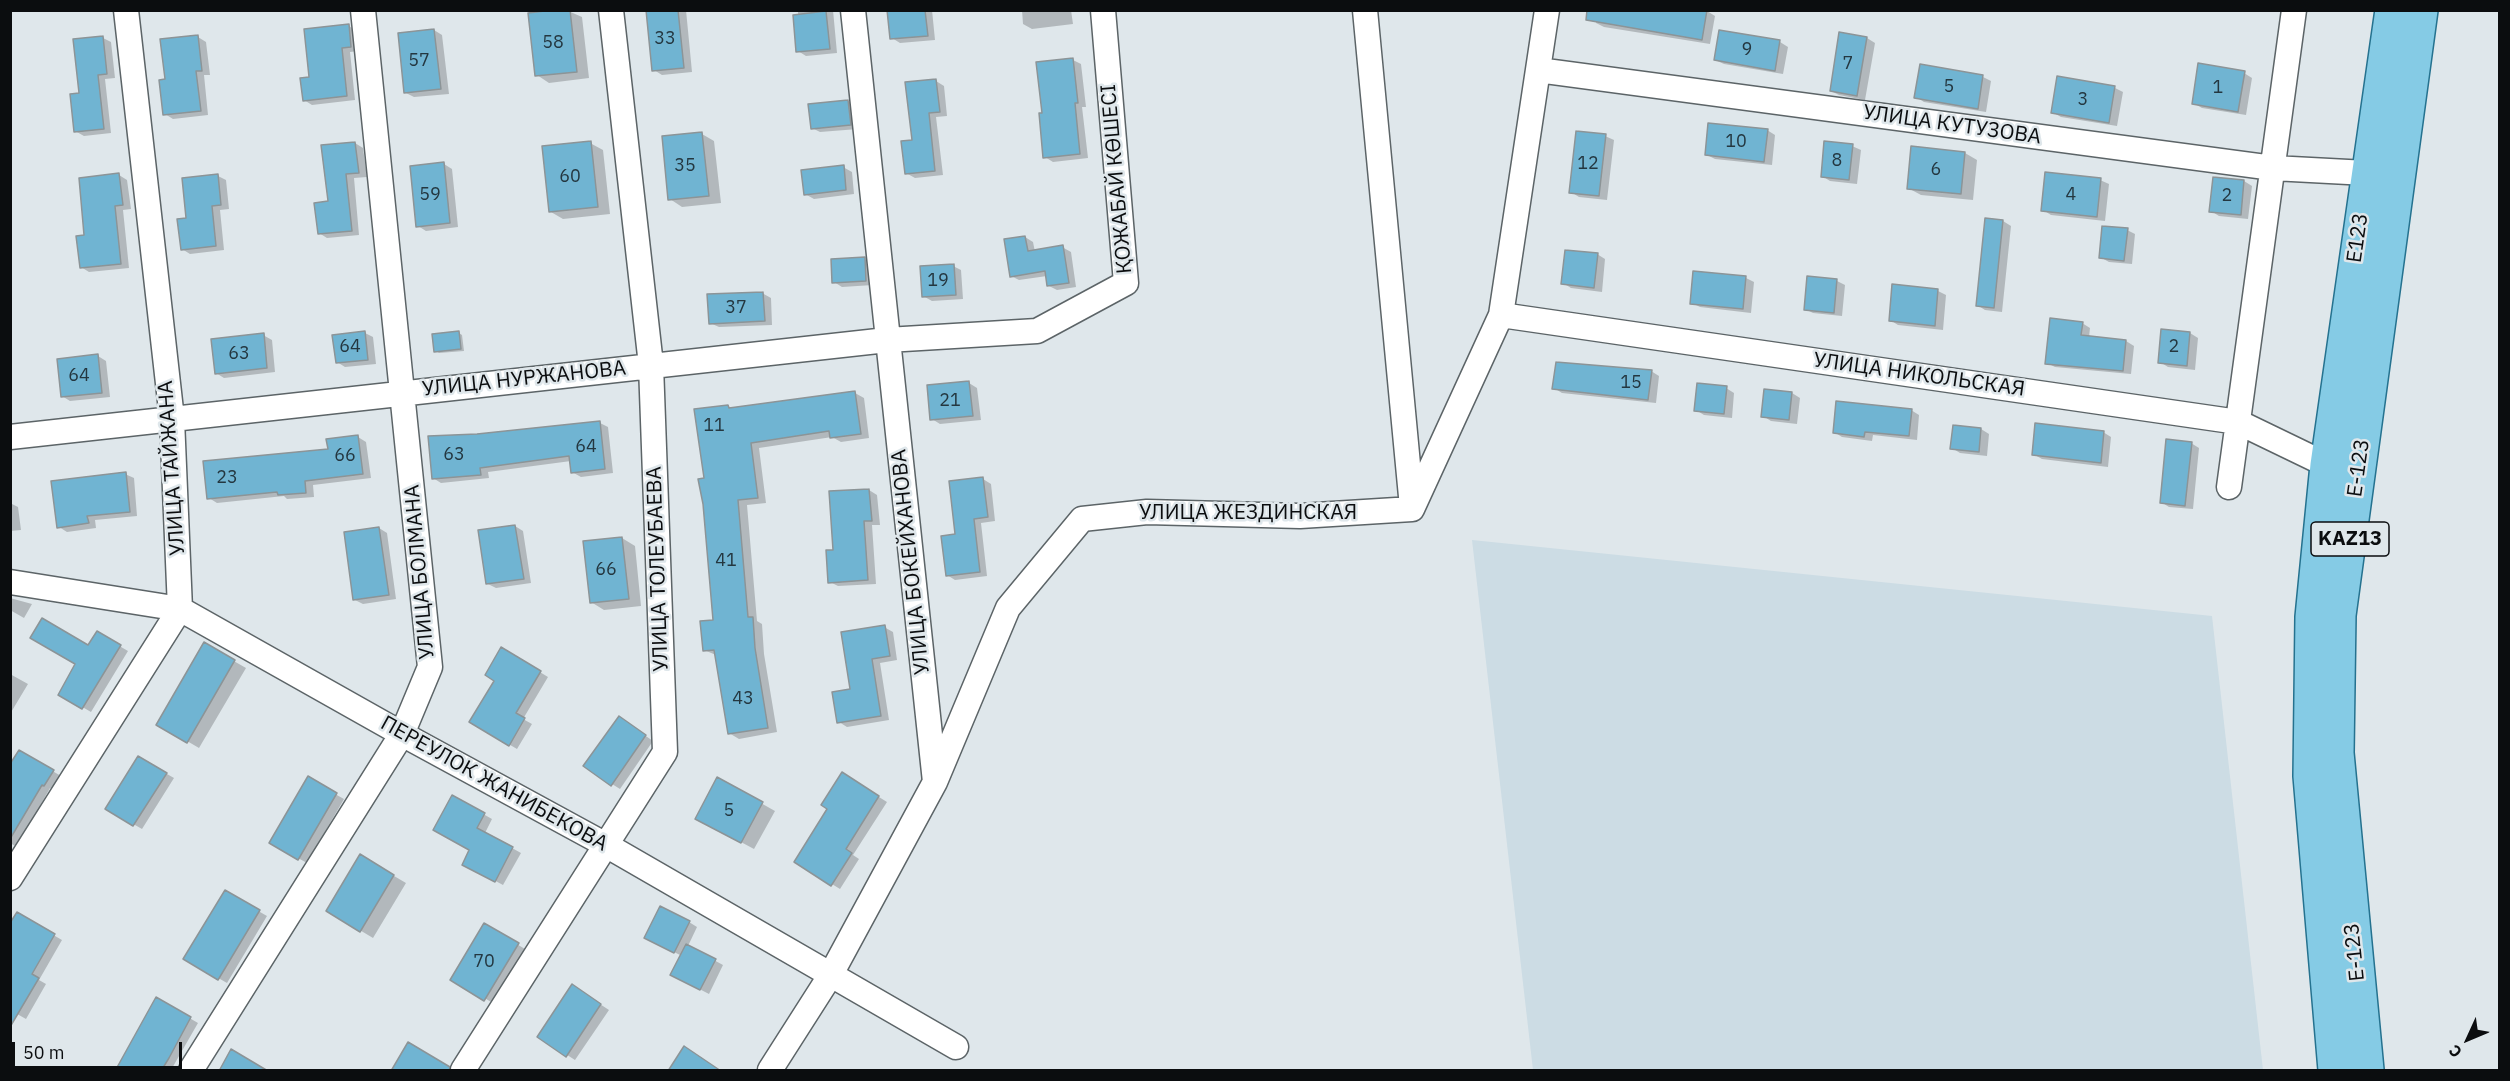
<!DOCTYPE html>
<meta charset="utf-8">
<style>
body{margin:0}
#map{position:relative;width:2510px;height:1081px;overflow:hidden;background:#dfe7eb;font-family:"IBM Plex Sans",sans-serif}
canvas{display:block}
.frame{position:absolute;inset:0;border:12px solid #0b0d0f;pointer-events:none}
.north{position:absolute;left:2438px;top:1009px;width:60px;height:60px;-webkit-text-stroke:4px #dfe7eb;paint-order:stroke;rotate:226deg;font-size:16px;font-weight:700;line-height:24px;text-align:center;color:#0b0d0f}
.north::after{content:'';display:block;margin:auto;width:21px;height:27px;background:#0b0d0f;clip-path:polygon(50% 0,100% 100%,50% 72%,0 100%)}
.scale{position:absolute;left:12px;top:1042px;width:170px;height:27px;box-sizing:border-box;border:3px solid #0b0d0f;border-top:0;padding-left:8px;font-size:18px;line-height:21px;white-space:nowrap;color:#0b0d0f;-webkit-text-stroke:4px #dfe7eb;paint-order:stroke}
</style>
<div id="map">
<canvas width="2510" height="1081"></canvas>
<div class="frame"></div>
<div class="north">С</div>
<div class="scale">50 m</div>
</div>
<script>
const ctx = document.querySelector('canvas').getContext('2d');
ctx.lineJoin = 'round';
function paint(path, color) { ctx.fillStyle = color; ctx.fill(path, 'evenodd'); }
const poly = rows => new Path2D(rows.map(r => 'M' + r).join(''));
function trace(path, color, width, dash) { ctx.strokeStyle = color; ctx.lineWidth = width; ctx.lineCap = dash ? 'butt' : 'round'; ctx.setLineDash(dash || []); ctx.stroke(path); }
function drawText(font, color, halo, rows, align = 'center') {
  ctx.font = font + ' "IBM Plex Sans",sans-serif'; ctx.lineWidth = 5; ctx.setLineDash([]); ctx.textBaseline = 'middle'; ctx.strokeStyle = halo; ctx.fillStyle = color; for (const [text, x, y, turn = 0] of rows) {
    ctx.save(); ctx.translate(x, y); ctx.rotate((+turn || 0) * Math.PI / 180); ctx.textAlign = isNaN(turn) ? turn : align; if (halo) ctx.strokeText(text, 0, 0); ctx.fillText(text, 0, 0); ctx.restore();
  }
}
const built = poly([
 [1472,540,2212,616,2263,1070,1533,1070]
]);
const shadow = poly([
 [566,10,582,17,589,78,549,83,537,75],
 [647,10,686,10,692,72,662,75,654,70],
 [798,10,833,10,837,53,806,56,798,51],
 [889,10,932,10,935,40,900,43,892,38],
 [1022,10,1071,10,1073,24,1032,29,1023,24],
 [1598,10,1707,11,1715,16,1710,44,1604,27,1596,23],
 [348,26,357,30,359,51,350,52,355,100,312,105,304,100,311,78],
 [434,30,442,35,449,94,414,97,406,93],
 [1720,32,1780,42,1788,47,1783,74,1724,64,1715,60],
 [198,37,206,42,210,75,204,75,208,115,173,119,165,114,166,80],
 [103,38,111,42,115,78,105,79,111,133,84,136,75,131,81,94],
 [1867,38,1875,43,1865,100,1839,95,1831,91],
 [1073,60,1081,64,1086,107,1082,107,1088,158,1053,162,1045,157,1044,114],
 [2244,73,2252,78,2246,115,2202,108,2193,103],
 [1983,77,1991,81,1986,112,1924,102,1916,97],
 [936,81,944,86,947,116,936,117,943,175,915,178,906,173,913,142],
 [2115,88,2123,92,2117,126,2061,117,2052,112],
 [848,101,856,106,858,129,820,132,812,128],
 [1767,130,1775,135,1772,165,1715,159,1707,155],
 [702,134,714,141,721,203,682,207,670,199],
 [1605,136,1614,140,1607,200,1579,197,1571,192],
 [355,143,363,148,367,177,354,178,359,235,327,238,319,233,329,203],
 [590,143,603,150,610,214,563,219,551,212],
 [1852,146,1861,150,1857,184,1830,181,1822,176],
 [1965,153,1977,160,1973,200,1921,195,1908,188],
 [444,164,452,169,458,227,426,231,418,226],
 [843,167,852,172,854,194,814,199,805,194],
 [119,175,127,180,131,209,123,210,129,268,89,272,81,267,86,237],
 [218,176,226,180,229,209,220,210,224,250,190,254,182,249,188,219],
 [2100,180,2109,184,2105,221,2051,215,2043,210],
 [2244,181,2252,186,2248,219,2219,216,2211,211],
 [2003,221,2011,226,2002,312,1985,310,1977,305],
 [2127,230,2135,234,2132,264,2109,262,2100,257],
 [1025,237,1033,242,1035,252,1062,247,1071,252,1076,287,1057,290,1049,286,1047,276,1019,280,1011,276],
 [1597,254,1605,259,1602,292,1571,288,1563,283],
 [864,259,873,264,873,285,842,287,834,282],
 [953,266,961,270,963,299,932,301,923,296],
 [1695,272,1746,278,1754,282,1751,313,1700,307,1692,303],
 [1837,281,1845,285,1842,316,1813,313,1805,309],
 [1894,286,1938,291,1946,295,1943,330,1898,325,1890,320],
 [762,293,771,298,772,325,719,327,710,323],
 [2082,323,2090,328,2089,337,2126,341,2134,346,2131,374,2055,367,2047,363],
 [2163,330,2190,333,2198,338,2195,370,2168,367,2160,362],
 [365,333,373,337,376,364,345,367,337,362],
 [459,333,462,335,464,351,439,353,436,351],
 [263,335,272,340,275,372,224,378,216,373],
 [98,356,106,361,110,397,70,401,62,396],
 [1651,371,1659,376,1656,403,1562,393,1554,388],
 [969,383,977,388,981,420,940,424,932,419],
 [1726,388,1734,393,1732,418,1704,415,1696,410],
 [855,393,864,398,869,438,841,442,832,437,759,448,766,503,747,505,757,621,762,624,764,654,777,732,739,739,729,733,716,655,704,650,715,621,705,480,728,406,732,409],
 [1792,393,1800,398,1797,424,1771,421,1763,416],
 [1911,410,1919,415,1917,440,1873,435,1872,441,1842,437,1834,432],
 [600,423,608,427,613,473,581,477,572,472,571,461,488,472,489,478,441,483,433,478,477,435],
 [1981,429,1989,434,1987,456,1960,453,1952,448],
 [2103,432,2111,437,2108,467,2042,459,2033,454],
 [358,437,366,442,371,478,313,485,314,497,287,499,284,496,217,503,209,498],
 [2191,443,2199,448,2193,509,2169,507,2161,502],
 [125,474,134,478,137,516,95,520,96,528,67,532,59,527],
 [983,479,991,484,995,521,981,523,987,576,955,580,947,575,957,536],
 [869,490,877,495,880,525,872,525,876,584,838,586,830,582,835,551],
 [10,503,18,507,21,530,10,531],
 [515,526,523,531,531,583,496,588,488,584],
 [379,528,387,533,396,599,363,604,355,600],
 [622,538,635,546,641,606,604,610,591,602],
 [10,598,32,604,24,618,10,610],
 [884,627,893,632,897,660,880,663,889,720,847,727,839,722,851,691],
 [97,633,128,651,91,712,60,694],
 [204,644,246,668,199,748,158,724],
 [502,649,548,677,523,719,532,724,517,749,471,722,496,680],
 [10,674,28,684,10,714],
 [627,723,653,741,620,789,612,784],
 [20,752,61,776,53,790,50,788,17,847,10,843,10,767],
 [139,758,174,778,142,829,107,809],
 [842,774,887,802,853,855,859,859,840,889,796,862,829,809],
 [308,779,344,799,307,863,271,843],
 [718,779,775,811,754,849,709,825],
 [453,797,492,819,485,833,521,853,503,885,464,864,471,849],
 [360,856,406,883,373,938,328,911],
 [225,892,267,916,227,983,185,959],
 [17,914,62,940,39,980,46,984,26,1019,10,1010],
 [689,922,697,927,688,946,723,965,709,994,680,979,682,956,654,942],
 [485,925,530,952,498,1006,452,979],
 [580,991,609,1010,575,1060,539,1037],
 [157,999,198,1023,171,1070,116,1070]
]);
const building = poly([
 [553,10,570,10,577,72,535,76,528,13,553,10],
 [646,10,678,10,684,68,652,71,646,10],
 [887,10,925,10,928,36,890,39,887,10],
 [1587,10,1707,10,1702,40,1586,20,1587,10],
 [826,11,830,49,796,52,793,15,826,11],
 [349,24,351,47,342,48,347,96,303,101,300,78,309,77,304,29,349,24],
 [434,29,441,89,404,93,398,33,434,29],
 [1719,30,1780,40,1775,71,1714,60,1719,30],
 [1839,32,1867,37,1857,96,1830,91,1839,32],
 [198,35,202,71,196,71,201,111,163,115,159,80,165,79,160,39,198,35],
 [103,36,107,74,98,75,104,129,74,132,70,94,79,93,73,39,103,36],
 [1073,58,1078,103,1075,103,1080,154,1043,158,1039,113,1042,113,1036,62,1073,58],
 [2198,63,2245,71,2238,112,2192,104,2198,63],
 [1920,64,1983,75,1978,109,1914,98,1920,64],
 [2057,76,2115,86,2109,123,2051,113,2057,76],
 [936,79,940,112,929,113,935,171,905,174,901,141,912,140,905,82,936,79],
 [848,100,851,125,811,129,808,104,848,100],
 [1708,123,1768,129,1764,162,1705,155,1708,123],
 [1576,131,1606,134,1599,196,1569,193,1576,131],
 [702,132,709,196,668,200,662,136,702,132],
 [591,141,598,207,549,212,542,146,591,141],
 [1824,141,1853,144,1849,180,1821,177,1824,141],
 [355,142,359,173,346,174,352,231,318,234,314,203,328,201,321,145,355,142],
 [1911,146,1965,152,1961,194,1907,189,1911,146],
 [444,162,450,223,416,227,410,166,444,162],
 [844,165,846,190,804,195,801,170,844,165],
 [2045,172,2101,178,2097,217,2041,211,2045,172],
 [119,173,123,205,115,206,121,264,80,268,76,236,84,235,79,178,119,173],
 [218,174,221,205,212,206,216,246,181,250,177,219,186,218,182,178,218,174],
 [2213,177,2244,180,2241,215,2209,212,2213,177],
 [1985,218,2003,220,1994,308,1976,306,1985,218],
 [2102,226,2128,228,2124,261,2099,258,2102,226],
 [1025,236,1028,251,1063,245,1069,283,1047,286,1045,271,1010,277,1004,239,1025,236],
 [1565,250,1598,253,1594,288,1561,284,1565,250],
 [865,257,866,281,832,283,831,259,865,257],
 [954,264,956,295,922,297,920,266,954,264],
 [1693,271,1746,276,1743,309,1690,304,1693,271],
 [1807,276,1837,279,1834,313,1804,310,1807,276],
 [1892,284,1938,289,1935,326,1889,321,1892,284],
 [763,292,765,321,709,324,707,294,763,292],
 [2050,318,2083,322,2081,335,2126,340,2123,371,2045,364,2050,318],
 [2161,329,2190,332,2187,366,2158,363,2161,329],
 [365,331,368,360,336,363,332,335,365,331],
 [459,331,461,349,434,352,432,334,459,331],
 [264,333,267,368,215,374,211,339,264,333],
 [98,354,102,393,61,397,57,359,98,354],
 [1556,362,1652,370,1648,400,1552,389,1556,362],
 [969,381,973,416,930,420,927,385,969,381],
 [1697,383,1727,386,1724,414,1694,411,1697,383],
 [1764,389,1792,392,1789,420,1761,417,1764,389],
 [855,391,861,434,830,438,829,431,751,443,758,498,738,500,748,617,753,617,755,648,768,728,728,734,714,650,703,651,700,621,713,620,703,504,698,479,704,478,694,409,728,405,729,408,855,391],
 [1836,401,1912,409,1909,436,1865,432,1864,437,1833,433,1836,401],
 [600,421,605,469,571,473,569,456,480,468,481,475,432,479,428,436,477,434,600,421],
 [2035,423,2104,431,2101,463,2032,455,2035,423],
 [1953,425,1981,428,1979,452,1950,449,1953,425],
 [358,435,363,474,305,481,306,493,278,495,277,492,207,499,203,461,328,449,326,439,358,435],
 [2166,439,2192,442,2185,506,2160,503,2166,439],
 [126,472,130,512,87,516,89,523,57,528,51,481,126,472],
 [983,477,988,517,974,519,980,572,946,576,941,536,955,534,949,481,983,477],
 [869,489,872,521,864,521,868,580,828,583,826,550,833,550,829,491,869,489],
 [515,525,524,579,486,584,478,530,515,525],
 [379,527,389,595,353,600,344,532,379,527],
 [622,537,629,599,590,603,583,541,622,537],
 [42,618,88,645,97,631,121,645,82,709,58,695,75,664,30,638,42,618],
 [885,625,890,656,872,659,881,716,837,723,832,692,850,689,841,632,885,625],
 [204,642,235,660,187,743,156,725,204,642],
 [501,647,541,671,516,713,525,718,509,746,469,722,494,681,485,675,501,647],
 [619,716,646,735,611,786,583,766,619,716],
 [19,750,54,770,44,786,42,785,10,839,10,764,19,750],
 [138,756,167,773,133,826,105,809,138,756],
 [842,772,879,796,846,849,852,853,831,886,794,862,827,809,821,805,842,772],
 [308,776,337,793,298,860,269,843,308,776],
 [717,777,763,802,741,843,695,819,717,777],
 [452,795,485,813,477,828,513,847,495,882,462,865,469,850,433,830,452,795],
 [360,854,394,875,360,932,326,911,360,854],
 [225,890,260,910,218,980,183,959,225,890],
 [660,906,690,921,674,953,644,938,660,906],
 [17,912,55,934,32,974,39,978,10,1027,10,923,17,912],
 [484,923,519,943,484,1001,450,980,484,923],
 [686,944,716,959,700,990,670,975,686,944],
 [572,984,601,1004,566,1057,537,1037,572,984],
 [156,997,191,1017,169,1058,161,1071,115,1071,156,997],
 [408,1042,450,1067,449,1071,391,1071,408,1042],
 [684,1046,721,1071,668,1071,684,1046],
 [231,1049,268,1071,219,1071,231,1049]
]);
const street = poly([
 [1365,10,1412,507],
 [1538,70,2273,168,2367,173],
 [1501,315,2238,422,2327,465],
 [10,437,887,340,1037,331,1126,283,1103,10],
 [2229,487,2294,10],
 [10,582,180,609,402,734,606,845,956,1047],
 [935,782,1008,608,1082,519,1147,512,1300,516,1412,509,1501,315,1547,10],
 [10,878,180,609,172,419,126,10],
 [191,1070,402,734,430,667,363,10],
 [463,1070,665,752,651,365,611,10],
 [770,1070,830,976,935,782,853,10]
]);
const primary = poly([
 [2335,1070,2310,776,2312,617,2327,465,2392,10],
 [2367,1070,2337,753,2339,615,2421,10]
]);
const numberNames = [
 ["33",665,39],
 ["58",553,43],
 ["9",1747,50],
 ["57",419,61],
 ["7",1848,64],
 ["5",1949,87],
 ["1",2218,88],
 ["3",2083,100],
 ["10",1736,142],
 ["8",1837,161],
 ["12",1588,164],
 ["35",685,166],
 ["6",1936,170],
 ["60",570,177],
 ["59",430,195],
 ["4",2071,195],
 ["2",2227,196],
 ["19",938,281],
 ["37",736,308],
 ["64",350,347],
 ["2",2174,347],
 ["63",239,354],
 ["64",79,376],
 ["15",1631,383],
 ["21",950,401],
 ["11",714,426],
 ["64",586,447],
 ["63",454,455],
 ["66",345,456],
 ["23",227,478],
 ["41",726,561],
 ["66",606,570],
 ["43",743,699],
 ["5",729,811],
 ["70",484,962]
];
const shields = [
 [2350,539,78]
];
const shieldNames = [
 ["KAZ13",2350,539]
];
const streetNames = [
 ["УЛИЦА КУТУЗОВА",1952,125,8],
 ["ҚОЖАБАЙ КӨШЕСІ",1117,179,-95],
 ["Е123",2358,238,-82],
 ["УЛИЦА НИКОЛЬСКАЯ",1919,375,8],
 ["УЛИЦА НУРЖАНОВА",524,379,-6],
 ["УЛИЦА ТАЙЖАНА",172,468,-94],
 ["Е-123",2359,468,-82],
 ["УЛИЦА ЖЕЗДИНСКАЯ",1248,513],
 ["УЛИЦА БОКЕЙХАНОВА",911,562,-96],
 ["УЛИЦА ТОЛЕУБАЕВА",658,569,-92],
 ["УЛИЦА БОЛМАНА",420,572,-95],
 ["ПЕРЕУЛОК ЖАНИБЕКОВА",494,784,29],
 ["Е-123",2355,952,-96]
];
paint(built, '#ccdce4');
paint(shadow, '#0003');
paint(building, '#70b4d2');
trace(building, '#8c9497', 1.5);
trace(street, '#5c6467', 27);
trace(primary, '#25728f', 36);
trace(street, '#fff', 24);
trace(primary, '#85cbe5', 33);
drawText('18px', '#243740', null, numberNames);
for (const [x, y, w] of shields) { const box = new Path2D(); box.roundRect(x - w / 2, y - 17, w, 34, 4.5); ctx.fillStyle = '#dfe7eb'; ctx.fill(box); trace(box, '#0b0d0f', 1.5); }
drawText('bold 20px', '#0b0d0f', null, shieldNames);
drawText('21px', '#0b0d0f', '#dfe7eb', streetNames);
</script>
